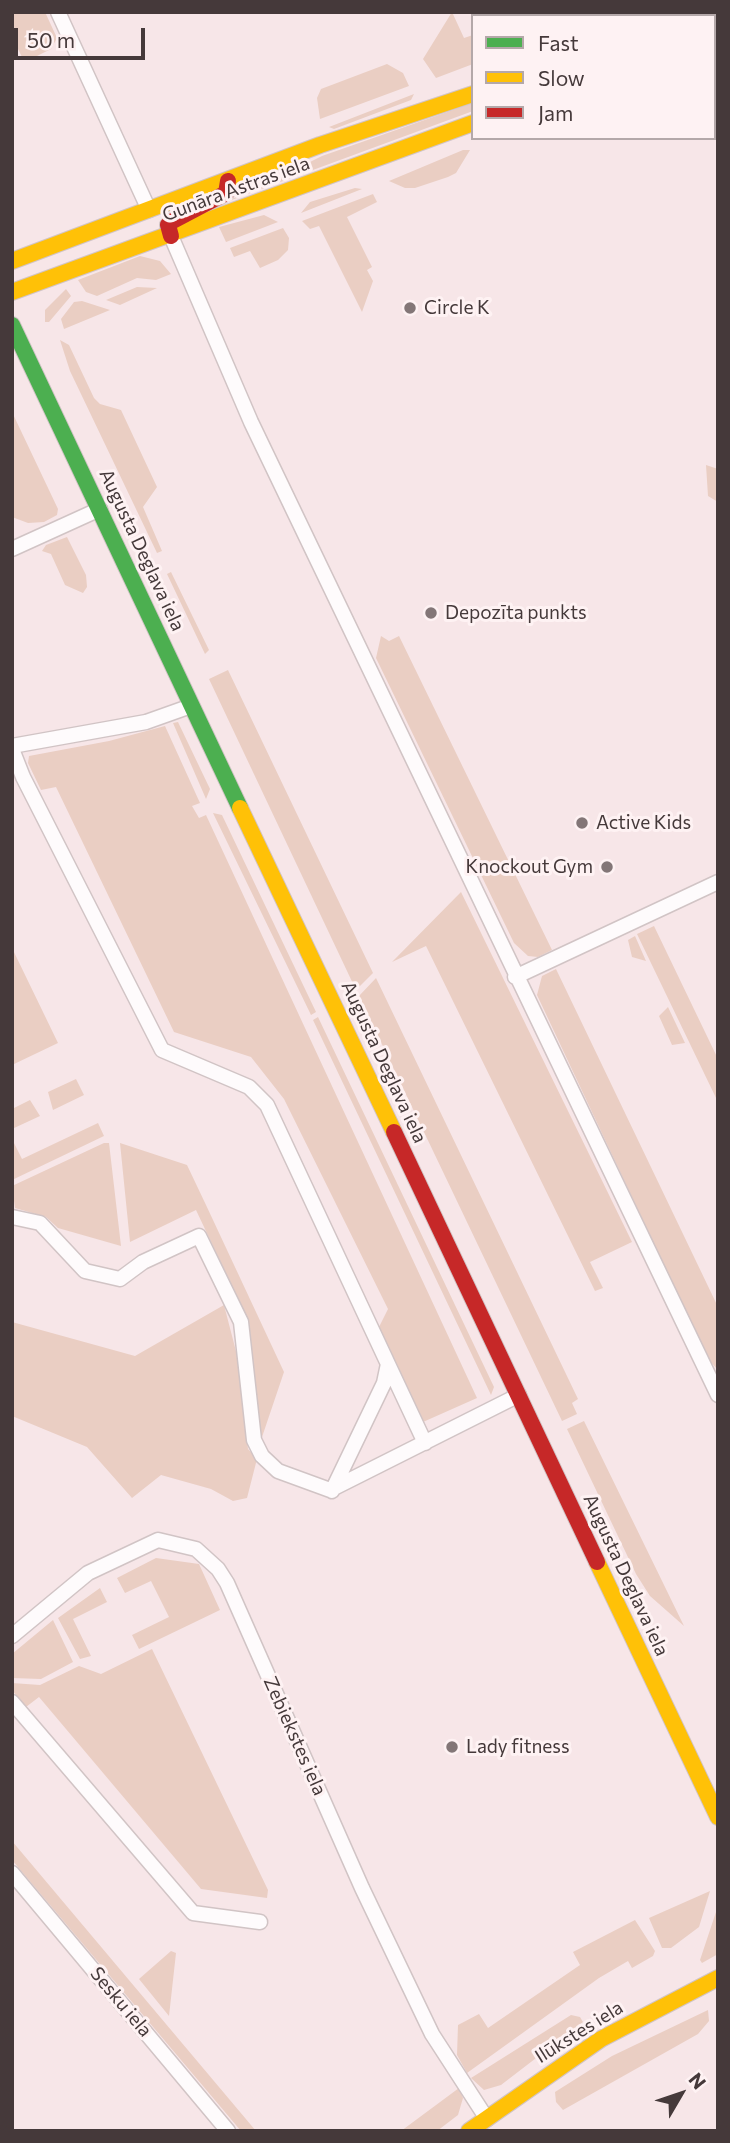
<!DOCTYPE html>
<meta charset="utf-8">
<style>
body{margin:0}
#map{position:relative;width:730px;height:2143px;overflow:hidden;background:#f7e6e8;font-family:Commissioner,sans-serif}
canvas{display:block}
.frame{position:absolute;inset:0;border:14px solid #45393a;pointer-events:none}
.legend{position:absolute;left:471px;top:14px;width:245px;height:126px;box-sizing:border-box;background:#fef2f3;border:2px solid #b4a8a9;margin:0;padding:9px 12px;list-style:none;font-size:21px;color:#45393a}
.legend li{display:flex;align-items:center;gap:14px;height:35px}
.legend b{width:35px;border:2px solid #b4a8a9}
.north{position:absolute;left:646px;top:2059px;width:70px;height:70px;-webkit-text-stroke:5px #fef2f3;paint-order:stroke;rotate:51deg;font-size:19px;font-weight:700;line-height:28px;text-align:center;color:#45393a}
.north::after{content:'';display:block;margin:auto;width:24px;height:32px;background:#45393a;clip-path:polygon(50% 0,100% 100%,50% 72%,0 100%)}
.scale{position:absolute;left:14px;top:28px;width:131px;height:32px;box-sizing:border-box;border:4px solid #45393a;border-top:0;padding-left:9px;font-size:21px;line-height:24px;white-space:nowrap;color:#45393a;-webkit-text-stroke:5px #fef2f3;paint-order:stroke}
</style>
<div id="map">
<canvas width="730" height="2143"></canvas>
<div class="frame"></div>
<ul class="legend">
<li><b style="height:9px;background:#4caf50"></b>Fast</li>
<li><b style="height:9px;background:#ffc107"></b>Slow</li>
<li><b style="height:9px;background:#c62828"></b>Jam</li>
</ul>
<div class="north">N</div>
<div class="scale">50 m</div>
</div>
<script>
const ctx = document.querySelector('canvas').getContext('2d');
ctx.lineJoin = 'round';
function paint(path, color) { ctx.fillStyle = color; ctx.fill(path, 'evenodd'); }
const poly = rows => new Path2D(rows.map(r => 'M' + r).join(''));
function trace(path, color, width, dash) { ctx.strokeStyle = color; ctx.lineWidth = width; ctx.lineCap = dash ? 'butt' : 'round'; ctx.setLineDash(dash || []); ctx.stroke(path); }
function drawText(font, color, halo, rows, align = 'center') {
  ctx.font = font + ' Commissioner,sans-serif'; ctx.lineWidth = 6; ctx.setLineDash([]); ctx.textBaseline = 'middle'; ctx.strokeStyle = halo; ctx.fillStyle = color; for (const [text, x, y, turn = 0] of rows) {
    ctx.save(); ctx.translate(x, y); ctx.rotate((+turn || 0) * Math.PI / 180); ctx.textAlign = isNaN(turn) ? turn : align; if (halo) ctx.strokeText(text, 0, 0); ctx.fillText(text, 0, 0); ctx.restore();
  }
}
const green = poly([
 [12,12,45,12,57,38,51,49,31,59,23,59,12,37],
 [452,12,464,38,473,35,473,64,436,78,423,59],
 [531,12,609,12,599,16,522,16],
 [387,64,403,73,409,86,320,119,317,98,321,89],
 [414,94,411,100,334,129,329,127],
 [473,103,473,111,207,209,256,189,322,156],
 [463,150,470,150,456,173,448,177,415,188,405,188,389,181],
 [355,188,362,189,301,213,310,202],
 [373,194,377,202,347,217,372,267,367,270,373,281,362,312,319,226,310,229,302,221],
 [264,215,278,222,226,242,219,227],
 [283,228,289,238,288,250,278,260,260,268,250,251,234,257,230,248],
 [140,256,160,261,171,274,156,280,137,278,97,296,86,292,78,280],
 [137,287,157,288,120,305,106,300],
 [66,289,71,296,49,322,45,322,45,310],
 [82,301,110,310,64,329,61,319,74,302],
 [60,340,69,345,94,398,100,404,121,410,157,487,143,507,162,551,157,553,70,371],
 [12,412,58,509,57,515,44,522,28,523,12,517],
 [706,465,718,469,718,502,708,496],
 [67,537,86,575,87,587,83,593,65,585,51,554,42,551,46,545],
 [171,572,209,650,205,654,167,574],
 [381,636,389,641,399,636,552,950,538,957,528,956,514,943,376,658],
 [228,670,373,973,356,990,209,679],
 [178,722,210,789,206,799,173,723],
 [165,726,200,803,192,806,199,818,206,815,477,1398,423,1422,379,1327,388,1309,284,1099,251,1057,174,1032,56,787,41,790,28,763,29,756,109,741],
 [213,813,222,815,316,1012,311,1015],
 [461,892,632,1242,590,1262,603,1288,595,1291,426,946,392,962],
 [654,926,718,1059,717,1100,637,934],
 [635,936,646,961,632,957,628,940],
 [12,948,58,1043,12,1065],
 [556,969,718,1307,718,1370,708,1359,537,995,542,976],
 [376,978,578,1399,572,1403,577,1414,562,1421,359,996],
 [668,1007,685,1043,672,1045,659,1016],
 [318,1017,494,1387,491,1395,313,1020],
 [76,1079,84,1095,53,1110,48,1092],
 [30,1100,40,1116,12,1129,12,1109],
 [98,1123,104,1136,12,1180,12,1139,22,1159],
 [104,1143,109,1143,121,1246,58,1228,46,1217,15,1208,12,1186],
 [120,1143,187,1165,206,1205,284,1372,261,1440,245,1314,196,1210,130,1242],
 [224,1305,238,1359,248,1449,257,1459,247,1498,233,1501,211,1489,161,1475,132,1498,87,1447,12,1416,12,1322,135,1356],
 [584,1421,684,1626,650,1596,636,1574,567,1429],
 [156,1558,199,1564,220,1610,139,1649,132,1635,169,1617,151,1581,125,1593,117,1578],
 [100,1588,107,1602,73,1619,91,1656,80,1659,58,1618],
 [53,1620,73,1662,41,1679,12,1678,12,1654],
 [152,1649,268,1890,267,1898,201,1889,39,1697,26,1707,12,1690,12,1683,40,1685,79,1666,101,1674],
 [12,1841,256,2131,241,2131,12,1860],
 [710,1891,699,1927,671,1948,662,1948,649,1918],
 [718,1906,718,1954,702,1963,700,1960],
 [635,1920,655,1951,653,1956,632,1968,628,1961,599,1978,467,2073,457,2055,458,2025,479,2014,488,2028,580,1965,573,1952],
 [171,1951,176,1953,169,2016,139,1979],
 [708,2010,709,2021,698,2034,563,2110,556,2102,555,2092,612,2056],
 [571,2015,580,2017,583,2022,501,2085,484,2090,471,2078],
 [459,2088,463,2098,458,2115,437,2131,401,2131]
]);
const street = poly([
 [58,12,149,210],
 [171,236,251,422,718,1395],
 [12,549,100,509],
 [12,746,146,722,191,706],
 [12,749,23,777,162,1050,249,1087,267,1105,388,1364,384,1383,332,1491],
 [515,977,718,882],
 [12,1217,40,1223,85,1271,120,1279,143,1262,199,1236,241,1322,254,1440,262,1456,278,1471,330,1490,519,1395],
 [388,1364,425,1443],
 [12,1636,88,1573,158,1540,196,1549,218,1569,227,1583,362,1888,432,2034,487,2119],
 [12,1702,193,1913,260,1922],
 [12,1873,228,2131]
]);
const fast = poly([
 [12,325,240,808]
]);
const slow = poly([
 [12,261,320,145,473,94],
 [12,292,473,123],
 [240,808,394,1132],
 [597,1562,718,1817],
 [469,2131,601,2039,718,1978]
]);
const jam = poly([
 [691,16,700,12],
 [714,34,718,32],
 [171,236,168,225,171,222,226,193,228,181],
 [394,1132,597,1562]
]);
const markers = [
 [410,308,7,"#837677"],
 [431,613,7,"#837677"],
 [582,823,7,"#837677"],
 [607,867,7,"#837677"],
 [452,1747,7,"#837677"]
];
const streetNames = [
 ["Gunāra Astras iela",236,189,-20],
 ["Augusta Deglava iela",142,550,65],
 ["Augusta Deglava iela",384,1062,65],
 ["Augusta Deglava iela",626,1575,65],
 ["Zebiekstes iela",295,1736,66],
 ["Sesku iela",121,2002,50],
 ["Ilūkstes iela",579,2032,-32]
];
const poiNames = [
 ["Circle K",424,308],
 ["Depozīta punkts",445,613],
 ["Active Kids",596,823],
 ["Knockout Gym",593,867,"right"],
 ["Lady fitness",466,1747]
];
paint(green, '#eacec3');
trace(street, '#d1c4c5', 17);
trace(fast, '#d1c4c5', 18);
trace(slow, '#d1c4c5', 18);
trace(jam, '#d1c4c5', 18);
trace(street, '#fefbfc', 14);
trace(fast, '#4caf50', 16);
trace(slow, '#ffc107', 16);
trace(jam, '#c62828', 16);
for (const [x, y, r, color] of markers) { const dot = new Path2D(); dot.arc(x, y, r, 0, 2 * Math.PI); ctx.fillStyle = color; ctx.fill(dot); trace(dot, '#fef2f3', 2.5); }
drawText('19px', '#45393a', '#fef2f3', streetNames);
drawText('19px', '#45393a', '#fef2f3', poiNames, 'left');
</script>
